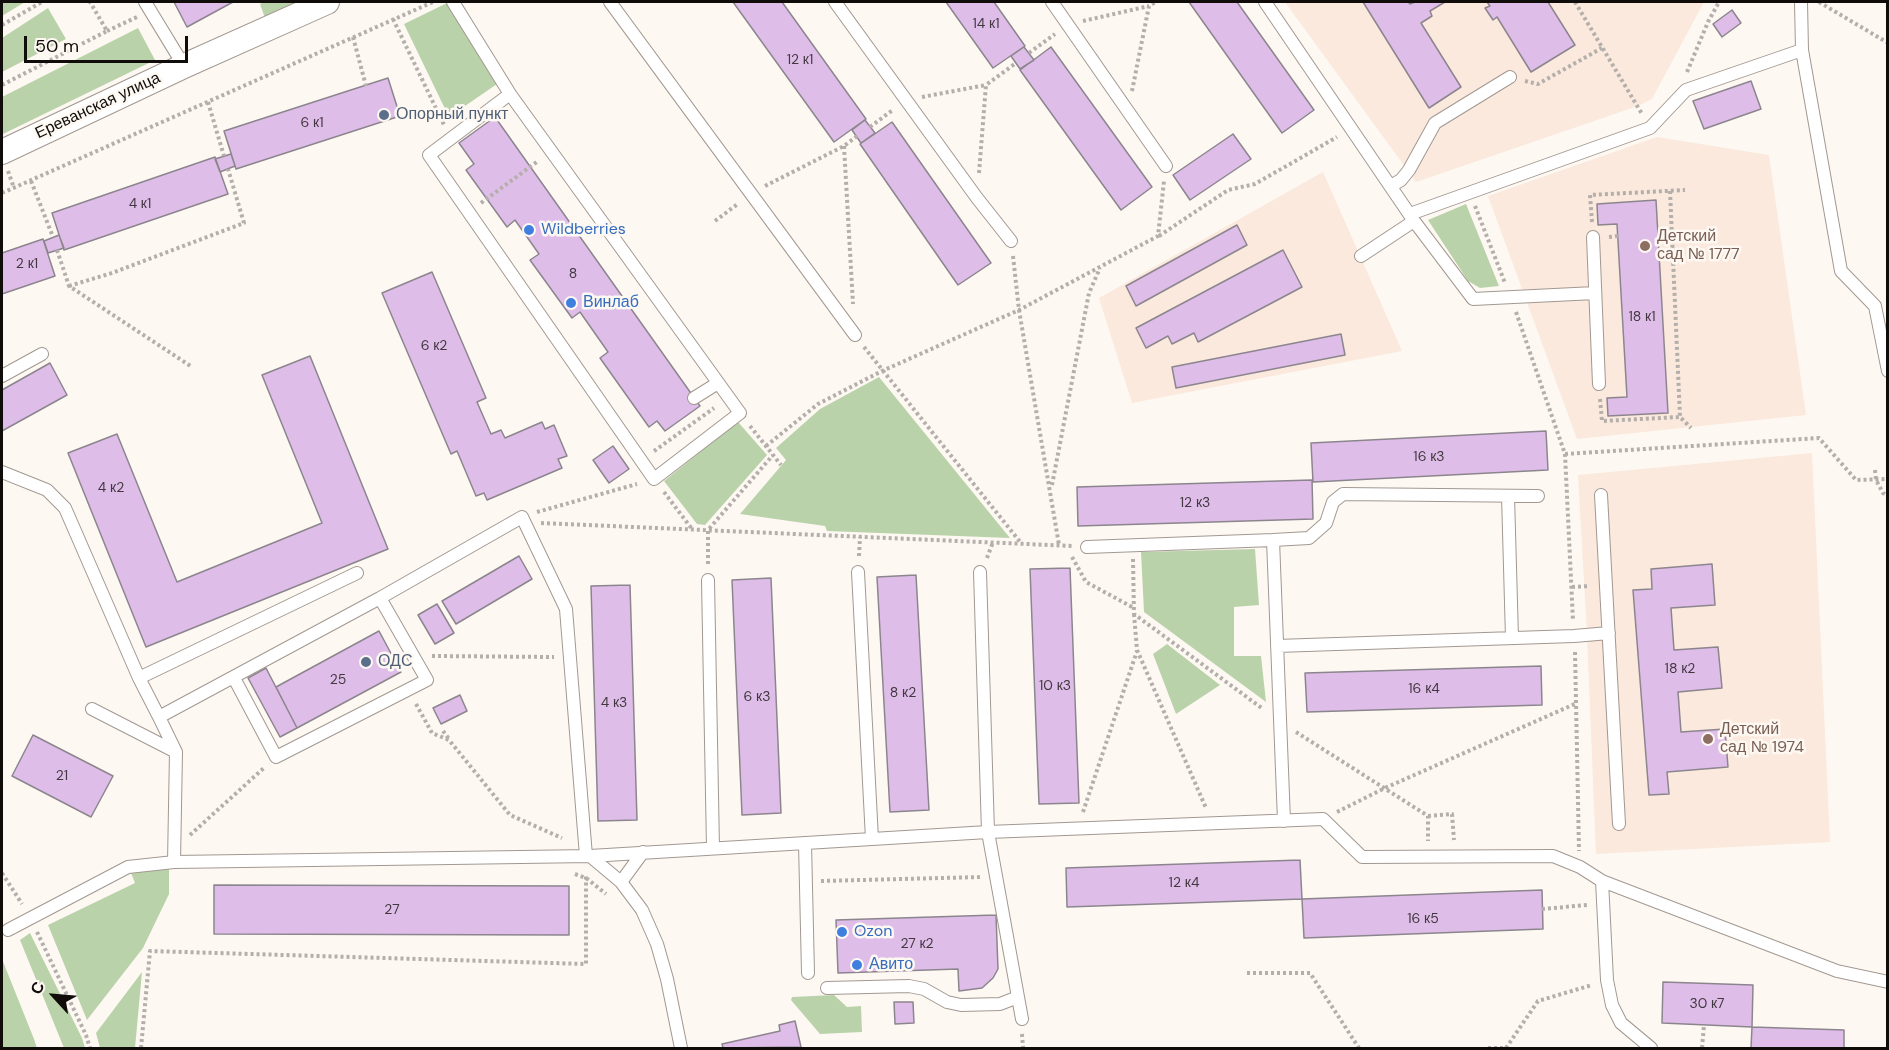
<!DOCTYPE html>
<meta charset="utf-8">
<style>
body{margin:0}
#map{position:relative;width:1889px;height:1050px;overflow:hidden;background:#fef8f3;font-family:"DM Sans",sans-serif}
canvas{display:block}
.frame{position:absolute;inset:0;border:3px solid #0f0c09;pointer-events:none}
.north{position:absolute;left:24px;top:966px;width:60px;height:60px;-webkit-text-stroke:4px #fef8f3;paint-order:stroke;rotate:296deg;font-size:16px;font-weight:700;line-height:24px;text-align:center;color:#0f0c09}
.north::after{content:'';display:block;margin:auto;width:21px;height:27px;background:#0f0c09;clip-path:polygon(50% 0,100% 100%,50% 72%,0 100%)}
.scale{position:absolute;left:24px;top:36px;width:164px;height:27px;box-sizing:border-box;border:3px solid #0f0c09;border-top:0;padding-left:8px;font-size:18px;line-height:21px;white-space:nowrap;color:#0f0c09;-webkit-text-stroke:4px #fef8f3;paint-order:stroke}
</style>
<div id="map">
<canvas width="1889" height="1050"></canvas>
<div class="frame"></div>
<div class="north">С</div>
<div class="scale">50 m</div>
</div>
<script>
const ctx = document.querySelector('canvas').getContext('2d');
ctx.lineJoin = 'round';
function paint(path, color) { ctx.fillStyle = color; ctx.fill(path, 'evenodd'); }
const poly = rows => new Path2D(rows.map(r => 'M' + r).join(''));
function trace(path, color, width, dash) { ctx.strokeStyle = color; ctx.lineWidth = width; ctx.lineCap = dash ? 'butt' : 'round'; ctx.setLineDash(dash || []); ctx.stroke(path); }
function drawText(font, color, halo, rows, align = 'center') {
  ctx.font = font + ' "DM Sans",sans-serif'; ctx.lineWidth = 5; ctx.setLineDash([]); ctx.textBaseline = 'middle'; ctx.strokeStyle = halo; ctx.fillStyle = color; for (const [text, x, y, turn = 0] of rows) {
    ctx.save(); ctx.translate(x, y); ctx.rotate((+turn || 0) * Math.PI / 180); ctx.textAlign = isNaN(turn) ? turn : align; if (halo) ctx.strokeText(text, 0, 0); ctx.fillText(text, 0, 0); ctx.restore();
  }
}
const built = poly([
 [1285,2,1704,2,1652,99,1638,106,1416,182],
 [1657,137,1769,155,1806,415,1577,439,1488,196],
 [1323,172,1402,351,1132,403,1099,298],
 [1812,453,1830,842,1596,854,1587,635,1578,475]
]);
const green = poly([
 [2,2,25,2,2,16],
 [264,2,302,2,265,18,260,4],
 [447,3,497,84,449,117,404,24],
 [48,8,66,39,2,72,2,38],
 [138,28,155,60,3,134,2,97],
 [1466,204,1499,286,1480,288,1468,281,1428,220],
 [879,377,1010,538,827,531,825,526,740,514,786,460,776,448,820,409],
 [738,422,767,455,705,525,697,524,664,481],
 [1255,549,1259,605,1234,607,1234,656,1261,656,1266,702,1144,612,1141,552],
 [1167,644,1220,685,1176,714,1153,654],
 [169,869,169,894,143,948,87,1020,48,925,135,883,131,873],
 [30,933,82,1038,85,1048,64,1048,20,940],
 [2,959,34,1039,37,1048,2,1048],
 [142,972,135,1048,100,1048,96,1033],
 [834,995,847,1007,861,1006,862,1032,820,1034,791,1000,792,997]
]);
const building = poly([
 [174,2,233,2,187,27,174,2],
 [733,2,782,2,866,119,834,142,733,2],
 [946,2,994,2,1025,46,993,68,946,2],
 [1189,2,1237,2,1314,110,1282,133,1189,2],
 [1363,2,1408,2,1410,4,1415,2,1445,2,1430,11,1432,16,1421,23,1461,87,1429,108,1363,2],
 [1487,2,1548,2,1575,45,1531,72,1497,17,1493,20,1485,8,1490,6,1487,2],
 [1732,10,1741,23,1722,37,1713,24,1732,10],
 [1024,47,1034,60,1020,69,1011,56,1024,47],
 [1051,47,1152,187,1121,210,1020,70,1051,47],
 [388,78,400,116,236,169,224,131,388,78],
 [1751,81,1761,109,1704,129,1693,101,1751,81],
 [495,117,700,406,665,431,657,421,649,427,600,358,608,352,580,312,572,318,530,260,539,254,515,220,507,227,466,170,474,164,459,143,495,117],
 [865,120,875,133,861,143,852,130,865,120],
 [892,122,991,263,958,285,860,144,892,122],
 [1233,134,1251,159,1190,200,1173,175,1233,134],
 [231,154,235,166,220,172,215,159,231,154],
 [215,157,228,194,64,250,52,213,215,157],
 [1656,200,1668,413,1608,416,1607,398,1627,397,1617,224,1598,225,1597,204,1656,200],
 [1237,225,1247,245,1136,306,1126,286,1237,225],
 [59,235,64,248,48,253,44,241,59,235],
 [43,239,55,276,2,294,2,253,43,239],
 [1283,250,1302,287,1198,342,1194,333,1172,344,1168,336,1146,348,1136,328,1283,250],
 [432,272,486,398,477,402,491,434,501,430,505,438,542,422,545,429,554,425,567,456,558,459,562,468,487,500,484,493,476,496,457,451,451,454,382,293,432,272],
 [1341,334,1345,355,1176,388,1172,367,1341,334],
 [310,356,388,549,146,647,68,453,117,434,177,582,322,523,262,375,310,356],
 [50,363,67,395,2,431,2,390,50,363],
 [1546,431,1548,470,1313,482,1311,443,1546,431],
 [613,446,629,469,609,483,593,460,613,446],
 [1312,480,1313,519,1078,526,1077,487,1312,480],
 [519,556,532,579,456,624,442,601,519,556],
 [1712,564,1715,605,1671,608,1674,650,1718,647,1722,688,1678,692,1681,732,1725,729,1728,767,1667,772,1669,794,1649,795,1633,590,1652,589,1651,569,1712,564],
 [1070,568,1079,803,1039,804,1030,569,1070,568],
 [916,575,929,810,890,812,877,577,916,575],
 [771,578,781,813,742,815,732,580,771,578],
 [630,585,637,820,598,821,591,586,630,585],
 [437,604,454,633,435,644,418,615,437,604],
 [379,631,401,672,297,728,276,687,379,631],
 [1541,666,1542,705,1307,712,1305,673,1541,666],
 [266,668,297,728,280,737,248,678,266,668],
 [460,695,467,711,441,724,433,708,460,695],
 [33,735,113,776,91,817,12,776,33,735],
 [1300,860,1302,899,1067,907,1066,868,1300,860],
 [214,885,569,886,569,935,214,934,214,885],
 [1542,890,1543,929,1304,938,1302,899,1542,890],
 [996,915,998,969,993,978,982,988,959,991,958,969,838,973,836,920,996,915],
 [1663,982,1753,985,1752,1027,1662,1023,1663,982],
 [894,1002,913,1002,914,1023,895,1024,894,1002],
 [795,1021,801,1047,723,1048,722,1044,780,1031,779,1025,795,1021],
 [1752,1027,1844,1030,1844,1048,1751,1048,1752,1027]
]);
const path = poly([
 [1575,2,1642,114],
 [1819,2,1888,43],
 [393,19,444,125],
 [1083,21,1149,6],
 [2,25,42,2],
 [107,31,137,17],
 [353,37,366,86],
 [1029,53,1055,34],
 [1687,72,1708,22,1719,2],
 [1525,81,1538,84,1602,48],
 [2,85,107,31,90,2],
 [1132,91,1149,6,1156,2],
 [922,97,986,85],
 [208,102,224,156],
 [870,127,894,109],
 [1888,130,1888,137],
 [844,146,853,304],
 [8,171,14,188],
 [979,173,986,85,1016,63],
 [31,181,53,237],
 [765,186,844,146,857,136],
 [1670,191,1680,417,1691,428],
 [2,193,433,2],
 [481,203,538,161],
 [1475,206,1505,283],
 [715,221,739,203],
 [1592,222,1590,195,1685,190],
 [1159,236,1228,190,1255,184,1337,137],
 [1609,237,1618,236],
 [57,250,69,286,192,367],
 [1013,256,1019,310,1059,545],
 [69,286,112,273,244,223,228,169],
 [1516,312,1565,454,1573,621],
 [864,347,1021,543],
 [1600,399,1602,421,1680,417],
 [750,426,781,465],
 [766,446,818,404,882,371,1019,310,1158,236,1164,181],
 [654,451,714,408],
 [1565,454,1819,438,1856,480,1888,479],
 [1875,470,1876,480,1883,493,1888,496],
 [1052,485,1089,293,1100,268],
 [664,492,692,529],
 [537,512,637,484],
 [541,523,1073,546],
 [859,556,860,537],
 [1072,557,1086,582,1134,608],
 [987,558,993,542],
 [1133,559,1134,614,1263,709],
 [708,564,708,530,773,455],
 [1572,587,1590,586],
 [1134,614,1137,650,1206,808],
 [1575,652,1579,851],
 [432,656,554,657],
 [416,704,432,733,449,740,510,815,562,838],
 [443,731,449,739],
 [1296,732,1428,816,1428,841],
 [1083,812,1137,651],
 [1337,812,1385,788,1577,703],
 [1428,816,1452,814,1454,840],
 [190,835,265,767],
 [2,873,22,904],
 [575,874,586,878,606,894],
 [821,881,982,877],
 [1542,909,1587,905],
 [37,932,86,1035,90,1048],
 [1247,973,1310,973,1359,1048],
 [1022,1034,1023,1048],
 [141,1048,150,951,586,964,586,874],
 [1488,1048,1506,1048],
 [1506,1048,1538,1001,1592,985],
 [1702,1048,1704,1025]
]);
const service = poly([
 [145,2,184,66],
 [453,2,510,94,740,413,654,479,429,155,510,94],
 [610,2,855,335],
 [835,2,977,198,1011,241],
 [1052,2,1166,166],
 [1265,2,1414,221,1473,299,1595,293],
 [1802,50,1841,271,1875,306,1888,371],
 [1391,186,1401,180,1409,170,1435,123,1510,77],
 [1410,214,1650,128,1686,90,1802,50,1801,2],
 [1593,237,1599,384],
 [1361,256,1414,221],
 [2,376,42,354],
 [694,398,718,383],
 [2,472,47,490,65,508,139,678],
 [1601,495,1619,824],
 [1508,496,1512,638],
 [1273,540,1309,538,1326,523,1333,502,1343,494,1538,496],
 [1087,547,1273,540,1284,821],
 [858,572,872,839],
 [980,572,988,832,1022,1019],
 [708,580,713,848],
 [1277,646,1574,636,1609,633],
 [234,678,276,757,427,680,380,598],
 [92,709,176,752,174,862],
 [159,717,139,678,357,573],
 [176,752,159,717,380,598,522,517,566,609,586,856],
 [805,843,808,973],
 [643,852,621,882,642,910,657,944,667,979,681,1048],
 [590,856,621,882],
 [1602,881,1607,980,1612,1005,1621,1023,1651,1048],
 [8,930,128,867,174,862,590,856,988,832,1323,819,1362,857,1553,856,1580,867,1602,881,1837,971,1888,982],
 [827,988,909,986,924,989,947,1002,961,1005,1000,1004,1018,997]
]);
const minor = poly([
 [2,152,184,66,327,2]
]);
const markers = [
 [384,115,6,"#5c6f8a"],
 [529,230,6,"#3f7fe0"],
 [1645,246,6,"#8d6e63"],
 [571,303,6,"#3f7fe0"],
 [366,662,6,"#5c6f8a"],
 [1708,739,6,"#8d6e63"],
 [842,932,6,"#3f7fe0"],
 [857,965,6,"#3f7fe0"]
];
const numberNames = [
 ["14 к1",986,24],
 ["12 к1",800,60],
 ["6 к1",312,123],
 ["4 к1",140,204],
 ["2 к1",27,264],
 ["8",573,274],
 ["18 к1",1642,317],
 ["6 к2",434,346],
 ["16 к3",1429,457],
 ["4 к2",111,488],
 ["12 к3",1195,503],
 ["18 к2",1680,669],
 ["25",338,680],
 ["10 к3",1055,686],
 ["16 к4",1424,689],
 ["8 к2",903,693],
 ["6 к3",757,697],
 ["4 к3",614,703],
 ["21",62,776],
 ["12 к4",1184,883],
 ["27",392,910],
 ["16 к5",1423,919],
 ["27 к2",917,944],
 ["30 к7",1707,1004]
];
const streetNames = [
 ["Ереванская улица",98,106,-25]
];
const serviceNames = [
 ["Опорный пункт",396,115],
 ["ОДС",378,662]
];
const shopNames = [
 ["Wildberries",541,230],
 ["Винлаб",583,303],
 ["Ozon",854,932],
 ["Авито",869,965]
];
const educationNames = [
 ["Детский",1657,237],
 ["сад № 1777",1657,255],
 ["Детский",1720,730],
 ["сад № 1974",1720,748]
];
paint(built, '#fae9dc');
paint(green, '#bad2aa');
paint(building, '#debee8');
trace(building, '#8c858e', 1.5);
trace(service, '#a29891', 14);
trace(minor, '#a29891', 26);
trace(path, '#b4afab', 4, [3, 3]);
trace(service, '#fff', 12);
trace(minor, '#fff', 24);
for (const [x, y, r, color] of markers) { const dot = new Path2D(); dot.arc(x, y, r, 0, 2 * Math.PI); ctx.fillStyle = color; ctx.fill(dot); trace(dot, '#fef8f3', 2); }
drawText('14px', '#433841', null, numberNames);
drawText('16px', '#0f0c09', '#fef8f3', streetNames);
drawText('16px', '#4e5e75', '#fef8f3', serviceNames, 'left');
drawText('16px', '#366cbe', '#fef8f3', shopNames, 'left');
drawText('16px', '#785e54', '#fef8f3', educationNames, 'left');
</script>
